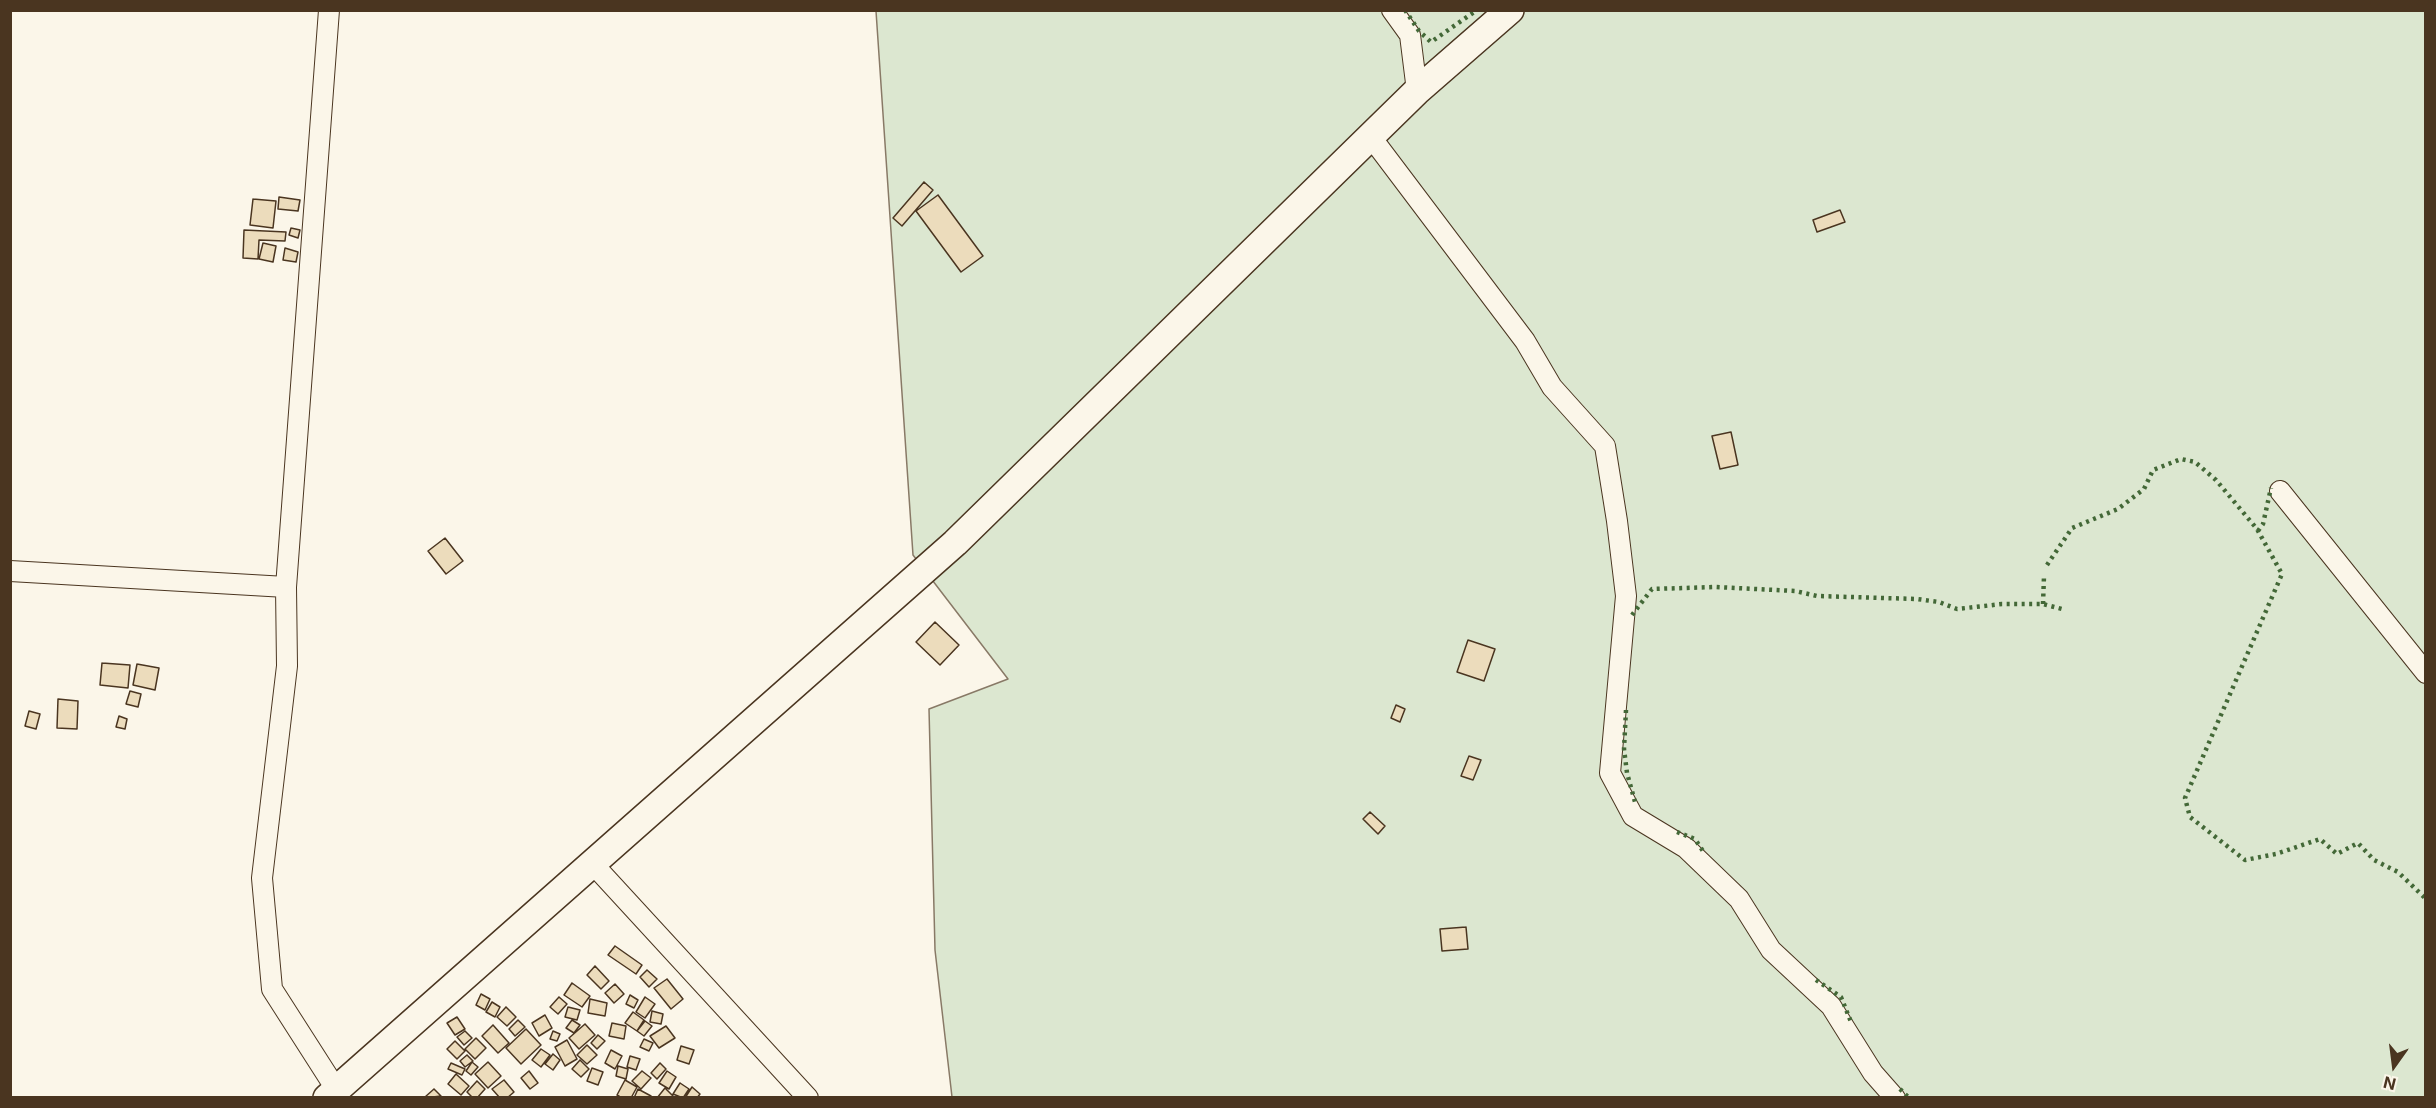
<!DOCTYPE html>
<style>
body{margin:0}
#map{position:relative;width:2436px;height:1108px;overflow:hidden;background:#fbf6e9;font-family:Inter,sans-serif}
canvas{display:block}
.frame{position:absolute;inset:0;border:12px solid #4a3520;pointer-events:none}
.north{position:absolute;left:2364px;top:1036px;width:60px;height:60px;-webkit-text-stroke:4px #fbf6e9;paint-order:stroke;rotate:194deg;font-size:16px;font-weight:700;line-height:24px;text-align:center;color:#4a3520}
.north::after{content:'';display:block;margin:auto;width:21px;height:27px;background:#4a3520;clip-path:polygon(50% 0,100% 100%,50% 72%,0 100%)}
</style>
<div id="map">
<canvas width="2436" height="1108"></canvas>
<div class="frame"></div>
<div class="north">N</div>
</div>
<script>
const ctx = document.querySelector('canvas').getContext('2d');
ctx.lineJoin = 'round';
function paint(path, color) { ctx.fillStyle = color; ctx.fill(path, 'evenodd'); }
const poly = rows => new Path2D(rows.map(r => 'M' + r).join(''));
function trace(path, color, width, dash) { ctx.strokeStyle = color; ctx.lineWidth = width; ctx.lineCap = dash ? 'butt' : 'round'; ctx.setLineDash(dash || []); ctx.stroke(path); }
const green = poly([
 [876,11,2425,11,2425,1097,952,1097,935,950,929,709,1008,679,913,555,876,11]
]);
const building = poly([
 [924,182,933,190,902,226,893,218,924,182],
 [938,195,983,256,961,272,916,211,938,195],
 [279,197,300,200,298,211,278,209,279,197],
 [253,199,276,201,273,228,250,225,253,199],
 [1840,210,1845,222,1817,232,1813,220,1840,210],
 [291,228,300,230,298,238,289,235,291,228],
 [244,230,286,232,285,241,259,240,258,259,243,258,244,230],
 [263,243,276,246,273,262,259,259,263,243],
 [285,248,298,252,296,262,283,260,285,248],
 [1731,432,1738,465,1720,469,1712,436,1731,432],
 [445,538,463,561,446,574,428,551,445,538],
 [935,622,959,645,940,665,916,642,935,622],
 [1468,640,1495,649,1484,681,1457,672,1468,640],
 [102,663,130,665,128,688,100,685,102,663],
 [137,664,159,668,155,690,133,685,137,664],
 [130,691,141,694,138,707,126,704,130,691],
 [58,699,78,701,77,729,57,728,58,699],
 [1396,705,1405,709,1400,722,1391,718,1396,705],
 [29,711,40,714,36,729,25,726,29,711],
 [119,716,127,719,125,729,116,727,119,716],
 [1469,756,1481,760,1473,780,1461,776,1469,756],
 [1370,812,1385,826,1378,834,1363,819,1370,812],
 [1466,927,1468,949,1442,951,1440,929,1466,927],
 [615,946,642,965,636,974,608,955,615,946],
 [595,966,609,981,601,989,587,975,595,966],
 [647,970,657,979,649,987,640,977,647,970],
 [667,979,683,999,671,1009,654,988,667,979],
 [572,983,590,996,582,1007,564,995,572,983],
 [615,984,624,994,614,1003,605,993,615,984],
 [481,994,490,999,485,1010,476,1005,481,994],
 [630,995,638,1000,634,1008,626,1004,630,995],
 [559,997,567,1004,558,1014,550,1007,559,997],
 [645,997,655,1004,645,1018,636,1012,645,997],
 [590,999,607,1003,605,1016,588,1013,590,999],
 [492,1002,500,1007,495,1017,486,1012,492,1002],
 [506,1007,516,1017,507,1026,497,1017,506,1007],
 [568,1007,580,1010,577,1020,565,1017,568,1007],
 [652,1011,663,1014,661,1024,650,1022,652,1011],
 [633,1012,644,1020,637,1031,625,1023,633,1012],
 [545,1015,552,1028,539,1036,532,1023,545,1015],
 [457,1017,465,1029,455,1035,447,1023,457,1017],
 [518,1020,525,1027,515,1036,509,1029,518,1020],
 [572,1020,580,1025,574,1033,566,1028,572,1020],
 [645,1021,652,1026,644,1036,637,1031,645,1021],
 [612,1023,626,1026,624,1039,609,1036,612,1023],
 [585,1024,595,1035,579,1049,569,1038,585,1024],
 [493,1025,509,1043,498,1053,482,1036,493,1025],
 [666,1026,675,1038,659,1048,650,1036,666,1026],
 [526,1029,541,1045,521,1064,506,1048,526,1029],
 [465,1031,472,1038,464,1045,457,1037,465,1031],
 [553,1031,560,1034,557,1041,550,1039,553,1031],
 [598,1035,605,1041,597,1049,591,1043,598,1035],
 [476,1038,486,1048,475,1059,465,1049,476,1038],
 [644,1039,653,1043,649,1051,640,1047,644,1039],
 [567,1040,577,1059,565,1066,555,1047,567,1040],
 [455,1041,465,1051,457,1059,447,1049,455,1041],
 [587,1045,597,1055,587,1064,577,1055,587,1045],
 [681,1046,694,1050,689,1064,677,1060,681,1046],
 [541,1049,550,1055,541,1067,532,1060,541,1049],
 [611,1050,622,1056,615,1069,605,1063,611,1050],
 [553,1054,560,1060,553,1070,545,1064,553,1054],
 [467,1055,473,1061,465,1067,460,1061,467,1055],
 [630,1056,640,1059,636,1070,627,1067,630,1056],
 [580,1060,589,1069,581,1077,572,1069,580,1060],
 [472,1062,478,1067,471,1075,466,1071,472,1062],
 [488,1062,501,1076,488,1088,475,1074,488,1062],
 [451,1063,465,1069,462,1075,448,1069,451,1063],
 [660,1063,666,1069,657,1079,651,1073,660,1063],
 [618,1066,628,1069,626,1079,616,1076,618,1066],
 [592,1068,603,1072,598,1085,587,1081,592,1068],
 [529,1071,538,1083,530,1089,521,1078,529,1071],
 [642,1071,651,1078,641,1089,632,1081,642,1071],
 [667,1071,676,1077,669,1089,659,1083,667,1071],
 [456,1074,469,1086,461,1095,448,1084,456,1074],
 [504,1080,514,1092,507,1098,500,1098,492,1089,504,1080],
 [625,1080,637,1087,631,1098,622,1098,617,1095,625,1080],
 [477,1081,485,1089,477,1098,473,1098,467,1092,477,1081],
 [680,1083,689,1089,683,1098,673,1094,680,1083],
 [692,1087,700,1094,697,1098,685,1098,692,1087],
 [665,1088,675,1098,657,1098,665,1088],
 [434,1089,441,1096,425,1098,425,1097,434,1089],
 [638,1089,651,1096,651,1098,634,1098,638,1089]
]);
const street = poly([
 [329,10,286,587,287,666,262,878,272,989,336,1089],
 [1392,10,1410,35,1417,91],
 [1371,137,1525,341,1552,387,1605,446,1617,521,1626,596,1610,773,1633,816,1686,848,1739,899,1771,950,1831,1006,1873,1073,1895,1098],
 [2280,491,2426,673],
 [10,571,286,587],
 [592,863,808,1098]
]);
const secondary = poly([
 [327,1098,955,543,1417,91,1510,10]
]);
const hedge = poly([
 [1405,10,1419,31,1431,42,1477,10],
 [2258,531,2263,524,2271,488],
 [2047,565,2072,528,2118,509,2144,489,2153,470,2181,459,2195,462,2216,480,2257,529,2282,574,2185,798,2190,817,2245,860,2276,854,2320,839,2337,854,2358,843,2374,860,2398,872,2426,899],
 [2043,604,2044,576],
 [1632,615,1652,589,1716,587,1795,591,1817,596,1917,599,1939,602,1957,609,2002,604,2043,604,2062,609],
 [1626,710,1624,749,1627,773,1635,802],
 [1677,832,1695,839,1705,854],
 [1816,980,1841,997,1851,1022],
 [1900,1089,1909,1098]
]);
paint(green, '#dce7d0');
trace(green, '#887966', 1.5);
paint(building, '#ecdcbc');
trace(building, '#4a3520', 1.5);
trace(street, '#4a3520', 22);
trace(secondary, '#4a3520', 30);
trace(street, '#fbf6e9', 20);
trace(secondary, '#fbf6e9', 27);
trace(hedge, '#436837', 4.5, [3, 4.5]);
</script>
